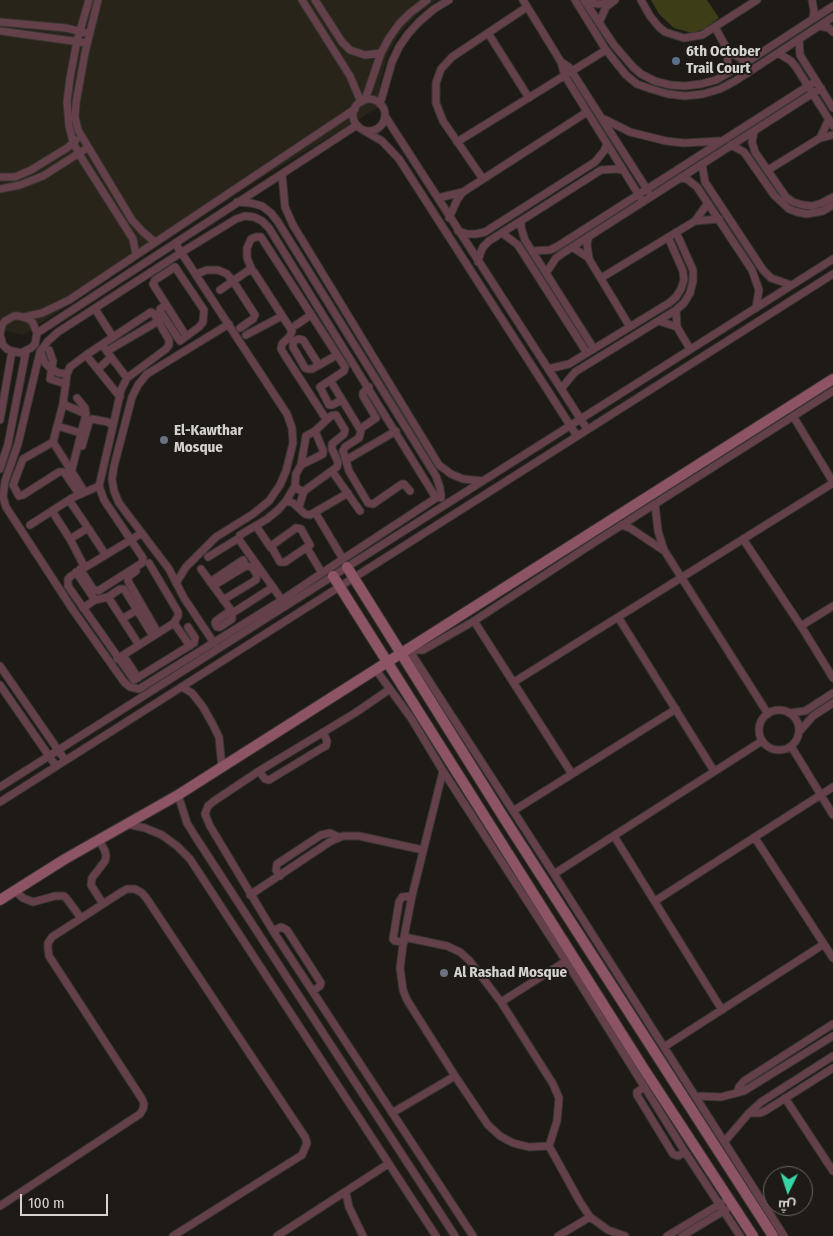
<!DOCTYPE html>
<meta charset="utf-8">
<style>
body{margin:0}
#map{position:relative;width:833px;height:1236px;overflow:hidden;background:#1e1b16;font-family:"Fira Sans Condensed",Cairo,sans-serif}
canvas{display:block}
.north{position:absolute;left:763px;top:1166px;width:50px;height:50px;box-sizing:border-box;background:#1e1b16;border:1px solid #676560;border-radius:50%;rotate:184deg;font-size:14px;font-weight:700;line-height:20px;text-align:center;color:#d5d3d0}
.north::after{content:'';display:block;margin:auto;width:18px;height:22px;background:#38d4a6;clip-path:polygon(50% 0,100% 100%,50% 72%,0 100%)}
.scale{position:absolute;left:20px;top:1194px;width:88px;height:22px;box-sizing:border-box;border:2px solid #d5d3d0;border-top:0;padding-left:6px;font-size:15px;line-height:18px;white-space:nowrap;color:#d5d3d0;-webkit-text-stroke:4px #1e1b16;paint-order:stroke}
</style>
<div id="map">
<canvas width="833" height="1236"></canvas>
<div class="north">ش</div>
<div class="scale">100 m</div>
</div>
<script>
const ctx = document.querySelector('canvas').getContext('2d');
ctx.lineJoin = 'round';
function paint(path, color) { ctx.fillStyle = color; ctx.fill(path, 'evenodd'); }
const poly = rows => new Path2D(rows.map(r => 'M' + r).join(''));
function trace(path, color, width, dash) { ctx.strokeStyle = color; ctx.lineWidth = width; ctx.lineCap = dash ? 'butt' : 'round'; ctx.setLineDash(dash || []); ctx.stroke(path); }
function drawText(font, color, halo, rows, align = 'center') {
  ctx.font = font + ' "Fira Sans Condensed",sans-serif'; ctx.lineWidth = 4; ctx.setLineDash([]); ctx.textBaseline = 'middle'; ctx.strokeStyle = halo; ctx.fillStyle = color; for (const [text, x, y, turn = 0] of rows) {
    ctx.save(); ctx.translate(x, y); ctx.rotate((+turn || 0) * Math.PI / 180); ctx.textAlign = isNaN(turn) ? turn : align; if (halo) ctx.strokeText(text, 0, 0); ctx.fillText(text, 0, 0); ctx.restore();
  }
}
const built = poly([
 [0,0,437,0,418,14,398,35,388,54,380,83,379,107,258,180,23,335,0,329]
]);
const green = poly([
 [651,0,707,0,719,18,704,29,692,33,674,28,659,14]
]);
const street = poly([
 [89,0,77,41,70,78,67,102,69,126,73,142,79,154,133,239,136,255],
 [98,0,85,53,76,103,75,117,78,130,132,220,143,232,155,242],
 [302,0,350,76,361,102],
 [315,0,342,42,350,50,365,55,381,53],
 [523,0,561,62,565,76,640,197],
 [575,0,606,50,626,75,637,84,651,89,668,94,685,96,703,94,720,89,735,81,833,17],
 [584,0,614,45,633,67,641,74,655,81,670,85,685,86,701,84,716,80,747,62,833,6],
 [641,0,650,16,659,27,665,32,684,38,702,35,757,0],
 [812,0,814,11,813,19],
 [585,2,598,4,610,3],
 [0,22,66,28,90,34],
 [599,23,606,7,615,0],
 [820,26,829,28,833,32],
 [715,27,728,51,747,62],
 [0,31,87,43],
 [488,33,529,98],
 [799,39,800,55,833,108],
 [778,53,791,61,796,67,833,126],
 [561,62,569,67,572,72,648,191],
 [727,73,728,51],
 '353 115a16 16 0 1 1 32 0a16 16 0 1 1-32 0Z',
 [365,100,381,53,389,38,399,24,410,13,427,0],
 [380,104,392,62,399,47,408,34,419,22,434,9,449,0],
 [385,116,587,429],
 [604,119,630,132,666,141,684,143,719,141],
 [363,130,382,141,399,159,577,436],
 [754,131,752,142,755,152,786,197,793,202,803,205,812,206,822,203,833,197],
 [820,138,829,119],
 [457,142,606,50],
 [731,145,744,152,774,195,789,209,797,212,807,214,823,211,833,205],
 [702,164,705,182,763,270,771,278,791,285],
 [768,170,820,138,833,135],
 [282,174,285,207,293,225,439,465,451,474,463,479,483,481],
 [0,177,15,177,31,170,67,148,76,140],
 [680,178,687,179,697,187,752,270,759,290,756,308],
 [483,179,443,121,436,103,436,83,441,69,452,57,527,7],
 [0,189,20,185,43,176,87,148],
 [438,198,463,192,587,112],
 [237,202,251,203,262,206,271,213,278,222,436,476,440,488,441,498],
 [449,218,457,200,462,193],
 [521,221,521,227,525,240,594,349],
 [695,221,719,219],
 [458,231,467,234,476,234,485,232,595,162,604,151,607,144],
 [502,233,518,245,587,353],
 [589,236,587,244,589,259,630,327],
 [175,243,287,414,292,428,293,443,286,471,280,485,269,501,253,514,216,537,186,567,176,583],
 [572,247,589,258],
 [532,251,550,250,558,246,816,81],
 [478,262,480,254,483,247,489,241,601,170,616,169,623,170],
 [252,270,247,258,247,248,251,239,256,237,261,237,345,367,344,371,320,387,329,405,332,405,342,400],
 [546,273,556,258,563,253,821,88],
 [196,274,207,270,218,270,227,274,233,281,255,315,253,319,240,328],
 [601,278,695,221,708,203],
 [220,290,249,270,254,272,292,331,290,336,282,344,281,349,284,354,326,419],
 [166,305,160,309,160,311,180,341,199,327,203,322,204,310,175,267,155,280,153,284,186,336],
 [95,309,113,337],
 [676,310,677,327,690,349],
 [24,317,42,313,69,300,355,109],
 [659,321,677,327],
 [296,325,311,315],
 [37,333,357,125],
 [0,334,2,325,5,321,14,316,19,316,29,319,33,323,37,333,35,344,31,348,21,353,12,351,7,349,3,345,0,335],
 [246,335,282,316],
 [105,349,127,378],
 [49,350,53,361,50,379,66,384],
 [107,351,162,319],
 [41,353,45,363,51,369,59,373,67,374],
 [86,355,151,312,154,314,169,340,169,345,166,349,127,378,121,390,113,426],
 [319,365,303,340,299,339,293,341,293,347,305,368,308,369,312,369,337,355],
 [98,369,111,357],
 [548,369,569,364,669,303,676,297,681,289,684,280,683,271,668,237],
 [330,380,361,431,359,438,345,447,343,451,349,471,368,503,373,504,402,484,404,484,410,491],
 [561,389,575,372,676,310,684,303,690,293,693,281,693,270,676,232],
 [63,404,86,414],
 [793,416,833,482],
 [0,420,12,351],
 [57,426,81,433],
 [360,429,376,418,363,396,363,393,369,387],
 [53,442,63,404,67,374,70,367,86,355,120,397],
 [346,460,396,431],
 [301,465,296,474,295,486,299,490,304,491,337,467,338,462,332,449,332,444,344,434,345,430,336,415,331,416,315,431,306,436,301,465,323,454,323,450,315,431],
 [0,469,8,444,26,351],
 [332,471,360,511],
 [71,473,86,414,85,408,77,398],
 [79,494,64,472,59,472,23,495,19,496,13,485,23,459,53,442,84,491],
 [436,498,269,228,262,221,254,217,245,216,236,219,182,252,58,332,48,341,40,352,18,444,5,481,3,497,6,507,73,610,124,682,130,687,139,689,282,600,322,573,343,559,436,498,441,495],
 [69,500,86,525],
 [286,501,293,503,305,514,310,515,348,493],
 [655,504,658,531,664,550,768,714],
 [299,507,304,491],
 [52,511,70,539,84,566],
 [315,512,343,559],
 [30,525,72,498,99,486],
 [621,525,630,528,663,550],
 [256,526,271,548],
 [296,528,301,529,310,545,285,562,280,562,271,546,296,528],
 [142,533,71,576,68,579,68,586,134,680,194,643,195,638,188,627],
 [70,539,88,528,105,554],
 [743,539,801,626,833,678],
 [307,548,322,573],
 [208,557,239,538],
 [80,569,93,589,98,591,142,563,143,558,104,500,99,486,113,426,108,422,92,419,89,422,82,446],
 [201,569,233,613],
 [136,571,128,577,128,581,158,633],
 [76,572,95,600],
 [210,582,243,560,246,566],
 [213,586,246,566,252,567,257,575,256,580,223,600],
 [108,597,139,645],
 [282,600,240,541,239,538,240,535,267,519,278,510,286,501,295,486],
 [83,608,95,600,108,597,120,589,124,589,153,636],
 [227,613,232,616,232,619,220,627,217,627,215,623,216,621,227,613],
 [231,614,273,587],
 [618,617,714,771],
 [122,619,137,610],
 [474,621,572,774],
 [174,623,190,646],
 [801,626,833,606],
 [214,643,184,598,169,569,119,503,114,491,112,479,114,466,132,397,138,385,147,374,229,324],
 [409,650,554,874,784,1236],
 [409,650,423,650,474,621,595,542,833,391],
 [123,655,138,678],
 [117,659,174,623,178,616,178,612,149,563],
 [0,666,65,760],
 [376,670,411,718,443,771,566,961,685,1152,740,1236],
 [514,682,833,483],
 [0,685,56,766],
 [182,687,192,693,203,707,212,723,219,737,222,768],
 [390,689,355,713,259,771,214,801,208,806,205,814,210,826,273,931,473,1236],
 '759 730a20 20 0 1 1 40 0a20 20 0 1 1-40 0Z',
 [789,713,805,711,833,693],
 [799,732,813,716,833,703],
 [791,746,833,815],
 [259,771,265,779,269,780,322,748,326,746,327,741,323,732],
 [443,771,412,896,404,937,400,968,403,990,407,1000,455,1076,488,1125,500,1136,513,1143,529,1147,549,1146],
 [0,787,833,259],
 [178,795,187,823,195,836,455,1236],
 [0,802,833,274],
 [513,811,676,709],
 [127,824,145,828,162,835,177,846,190,859,436,1236],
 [614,836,722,1010],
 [755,838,833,958],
 [99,840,105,851,106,856,105,861,92,878,91,885,103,904],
 [554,874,762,741],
 [280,876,276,870,277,864,321,835,330,833,339,837],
 [15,891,23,898,33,902,55,896,64,896,67,899,81,918],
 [250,895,331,841,343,836,359,836,423,850],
 [655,901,833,787],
 [273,931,281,927,287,930,321,983,320,986,313,991],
 [404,937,447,946,460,952,469,960,501,1002,553,1084,559,1098,557,1121,549,1146,580,1202,590,1217,608,1230,625,1236],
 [404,942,395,941,393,939,399,902,402,897,412,896],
 [501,1002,566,961],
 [664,1047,824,944],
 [644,1087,637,1092,637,1095,673,1154,678,1156,685,1152],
 [737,1093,739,1087,744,1081,833,1024],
 [696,1096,721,1097,744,1091,833,1036],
 [785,1098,833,1171],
 [392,1113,455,1076],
 [749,1113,760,1113,765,1111,833,1068],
 [725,1141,749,1113,761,1102,833,1056],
 [346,1193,349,1207,363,1236],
 [0,1206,140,1114,143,1109,144,1104,142,1099,49,956,48,949,48,943,52,937,120,893,127,889,135,889,142,893,147,899,305,1137,307,1143,302,1155,173,1236],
 [277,1236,388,1164],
 [558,1236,590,1217],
 [667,1236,722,1203],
 [682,1236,727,1209]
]);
const secondary = poly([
 [347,567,504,818,773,1236],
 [333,576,642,1066,753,1236],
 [0,900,65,859,178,795,833,379]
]);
const markers = [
 [676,61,5,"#5c6f8a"],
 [164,440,5,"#6b7280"],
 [444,973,5,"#6b7280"]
];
const poiNames = [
 ["6th October",686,52],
 ["Trail Court",686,69],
 ["El-Kawthar",174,431],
 ["Mosque",174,448],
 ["Al Rashad Mosque",454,973]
];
paint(built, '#29241a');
paint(green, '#3d3e18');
trace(street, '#383530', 9);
trace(secondary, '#383530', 12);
trace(street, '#64404a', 7);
trace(secondary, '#8d5465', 10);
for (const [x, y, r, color] of markers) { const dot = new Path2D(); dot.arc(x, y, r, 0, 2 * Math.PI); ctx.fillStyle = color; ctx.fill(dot); trace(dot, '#1e1b16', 2); }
drawText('bold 15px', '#d5d3d0', '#1e1b16', poiNames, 'left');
</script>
